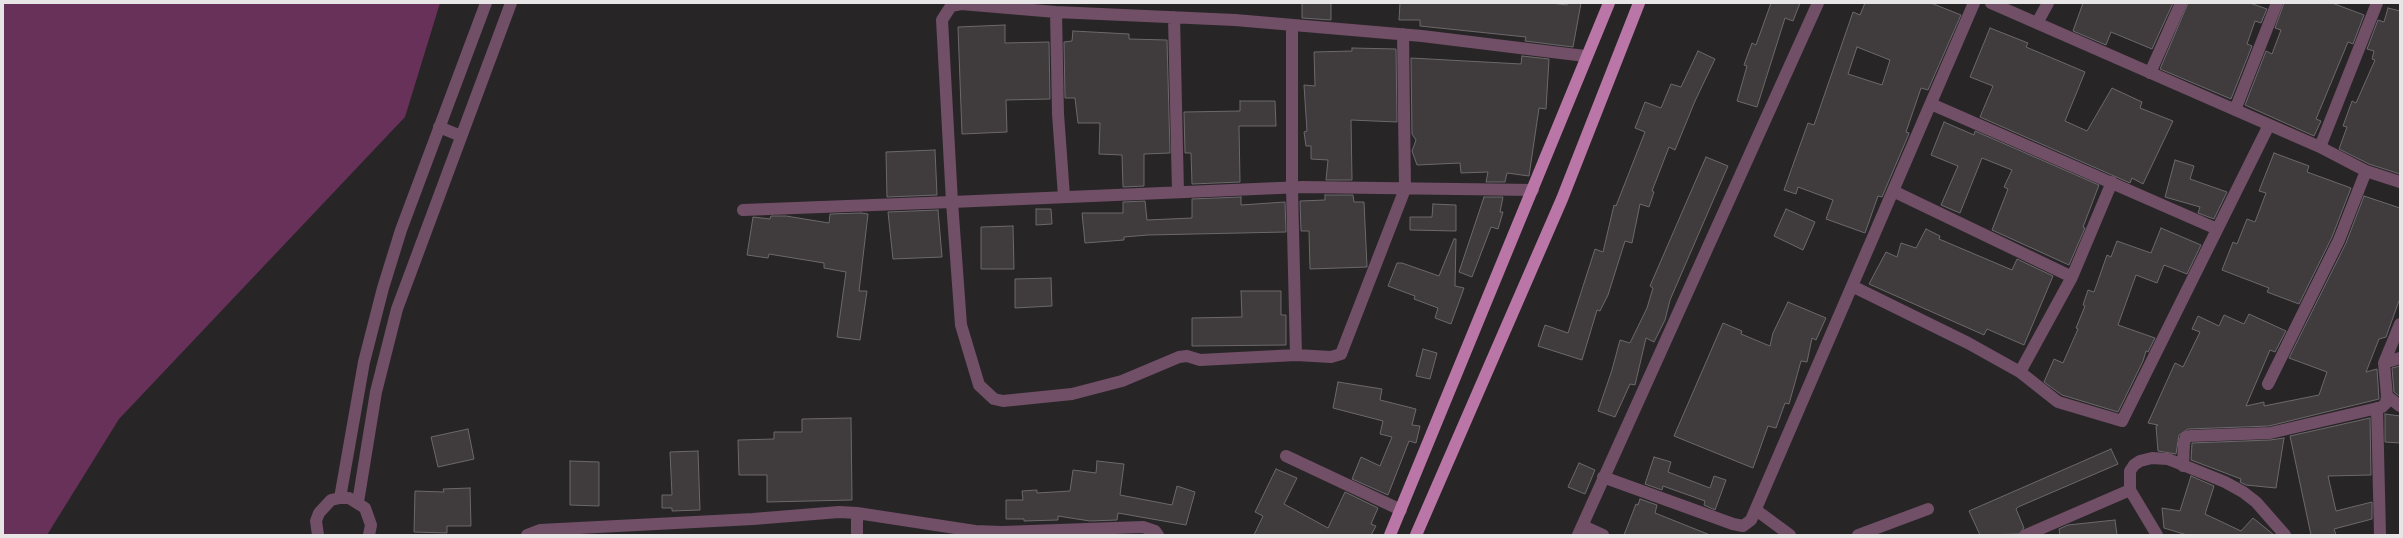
<!DOCTYPE html>
<style>
body{margin:0}
#map{position:relative;width:2403px;height:538px;overflow:hidden;background:#282527;font-family:Helvetica,sans-serif}
canvas{display:block}
.frame{position:absolute;inset:0;border:4px solid #e8e5e7;pointer-events:none}
</style>
<div id="map">
<canvas width="2403" height="538"></canvas>
<div class="frame"></div>
</div>
<script>
const ctx = document.querySelector('canvas').getContext('2d');
ctx.lineJoin = 'round';
function paint(path, color) { ctx.fillStyle = color; ctx.fill(path, 'evenodd'); }
const poly = rows => new Path2D(rows.map(r => 'M' + r).join(''));
function trace(path, color, width, dash) { ctx.strokeStyle = color; ctx.lineWidth = width; ctx.lineCap = dash ? 'butt' : 'round'; ctx.setLineDash(dash || []); ctx.stroke(path); }
const green = poly([
 [3,3,440,3,405,117,119,419,47,535,3,535]
]);
const building = poly([
 [1302,3,1331,3,1331,20,1302,18,1302,3],
 [1400,3,1551,3,1567,5,1568,3,1581,3,1573,47,1525,41,1526,37,1420,26,1420,20,1399,20,1400,3],
 [1771,3,1800,3,1793,21,1785,18,1757,107,1737,101,1747,66,1744,65,1752,43,1756,45,1771,3],
 [1865,3,1931,3,1961,15,1928,90,1921,88,1906,132,1909,133,1908,136,1882,197,1878,196,1865,233,1826,219,1833,200,1798,187,1796,194,1784,190,1808,123,1814,125,1853,12,1860,15,1865,3],
 [1857,47,1890,60,1882,85,1848,74,1857,47],
 [2083,3,2173,3,2152,49,2111,32,2106,45,2073,31,2083,3],
 [2188,3,2250,3,2267,9,2261,23,2255,21,2247,44,2252,46,2231,99,2160,69,2188,3],
 [2284,3,2332,3,2364,15,2353,44,2348,42,2316,119,2321,121,2314,136,2245,105,2266,51,2272,54,2281,30,2275,28,2284,3],
 [2388,8,2400,11,2400,174,2369,164,2339,149,2347,127,2343,126,2352,101,2356,103,2375,60,2372,59,2374,51,2367,49,2378,20,2384,22,2388,8],
 [1005,25,1005,43,1049,42,1050,99,1006,100,1007,132,962,134,958,27,1005,25],
 [1990,28,2028,43,2026,47,2085,72,2065,121,2087,131,2112,88,2142,102,2140,108,2173,121,2143,184,2132,178,2130,183,1980,117,1993,86,1970,77,1990,28],
 [1073,31,1129,34,1129,39,1167,40,1170,153,1144,154,1144,186,1123,187,1122,155,1099,154,1100,123,1078,123,1075,98,1065,98,1064,42,1072,41,1073,31],
 [1352,48,1396,49,1397,122,1351,120,1352,180,1326,180,1328,160,1311,159,1311,146,1306,146,1304,132,1307,131,1304,85,1315,86,1314,52,1352,51,1352,48],
 [1698,51,1715,59,1695,101,1675,150,1669,147,1652,191,1654,192,1649,207,1640,204,1632,243,1625,241,1608,295,1600,311,1597,310,1582,360,1538,346,1545,325,1568,333,1595,249,1603,252,1614,205,1616,206,1645,132,1635,128,1645,102,1661,108,1671,84,1681,87,1698,51],
 [1522,56,1549,59,1546,109,1539,108,1529,176,1507,173,1505,182,1486,182,1488,172,1461,173,1460,163,1417,165,1412,151,1416,140,1412,134,1411,58,1521,64,1522,56],
 [1240,101,1275,101,1276,126,1239,126,1240,182,1192,184,1191,153,1185,153,1184,112,1240,111,1240,101],
 [1944,122,1974,135,1975,131,2099,185,2083,227,2085,228,2069,265,1992,230,2008,189,2004,187,2012,170,1982,158,1960,213,1941,205,1958,166,1931,155,1944,122],
 [935,150,937,195,887,197,886,152,935,150],
 [2274,153,2309,166,2307,172,2351,188,2332,237,2299,304,2267,292,2269,288,2222,270,2233,242,2237,244,2247,219,2255,222,2266,193,2259,191,2274,153],
 [1706,157,1728,166,1670,300,1665,320,1654,342,1646,338,1635,385,1630,384,1615,417,1598,411,1612,370,1620,340,1630,343,1647,308,1653,288,1650,286,1706,157],
 [2175,160,2194,166,2190,179,2227,192,2214,219,2198,213,2200,207,2165,197,2175,160],
 [1325,195,1353,195,1354,202,1364,202,1367,267,1310,269,1309,231,1301,231,1300,201,1325,200,1325,195],
 [2364,196,2400,208,2400,298,2386,337,2379,339,2366,372,2377,369,2379,399,2269,426,2188,429,2179,435,2176,454,2158,451,2156,426,2158,425,2148,423,2175,363,2183,367,2200,332,2192,329,2198,316,2219,326,2224,315,2244,324,2249,314,2286,331,2275,352,2270,350,2246,406,2264,402,2264,406,2319,395,2327,372,2289,358,2346,243,2364,196],
 [1241,197,1241,205,1285,202,1286,232,1148,235,1124,237,1124,240,1085,243,1082,213,1123,213,1123,202,1145,201,1147,220,1192,218,1192,199,1241,197],
 [1484,197,1503,197,1500,212,1503,212,1498,229,1491,227,1472,277,1459,272,1484,197],
 [1433,204,1456,205,1456,231,1410,230,1410,217,1432,217,1433,204],
 [1036,209,1051,209,1052,224,1036,225,1036,209],
 [1786,209,1815,222,1803,250,1774,236,1786,209],
 [938,210,942,257,893,259,888,212,938,210],
 [861,213,868,214,859,291,867,291,860,340,837,337,846,272,824,268,824,263,769,254,768,258,747,255,753,217,770,219,771,216,786,216,829,223,830,214,861,213],
 [1013,226,1014,269,981,269,981,227,1013,226],
 [2161,228,2201,245,2187,274,2164,265,2157,283,2136,275,2118,325,2155,338,2148,352,2146,351,2143,361,2118,412,2062,395,2044,382,2054,359,2063,363,2078,329,2076,328,2085,306,2083,305,2088,290,2094,292,2107,255,2111,257,2117,241,2151,253,2161,228],
 [1926,229,1940,236,1939,239,2012,270,2017,259,2053,276,2024,345,1987,329,1984,335,1869,284,1886,252,1897,257,1901,243,1916,248,1926,229],
 [1454,239,1456,239,1455,286,1464,288,1451,324,1435,318,1438,308,1414,299,1415,296,1388,286,1397,263,1402,263,1439,276,1454,239],
 [1051,278,1052,306,1015,308,1015,279,1051,278],
 [1241,291,1281,291,1281,315,1286,315,1286,345,1192,346,1192,318,1242,317,1241,291],
 [1788,302,1826,318,1816,340,1812,338,1807,362,1801,361,1789,404,1785,403,1776,428,1768,426,1753,468,1674,436,1723,323,1742,331,1741,334,1770,346,1773,333,1788,302],
 [1423,349,1437,353,1430,379,1416,376,1423,349],
 [2400,366,2400,395,2399,396,2394,392,2392,368,2400,366],
 [1338,382,1382,389,1380,400,1416,409,1412,425,1420,426,1416,443,1409,441,1388,495,1352,479,1361,457,1380,466,1392,437,1380,434,1383,421,1333,408,1338,382],
 [2385,414,2400,416,2400,443,2385,442,2385,414],
 [851,418,852,500,767,502,767,475,739,475,738,440,774,439,774,432,802,432,802,419,851,418],
 [2370,418,2371,475,2328,476,2336,511,2372,502,2372,519,2334,529,2336,535,2311,535,2290,436,2370,418],
 [468,429,474,459,438,467,431,437,468,429],
 [2284,438,2276,488,2246,485,2240,482,2241,479,2191,460,2192,443,2270,440,2284,438],
 [2111,449,2118,464,2018,507,2016,509,2024,528,2019,534,1980,535,1969,511,2111,449],
 [698,451,700,510,672,511,672,508,662,508,662,495,672,495,670,452,698,451],
 [1654,457,1671,462,1668,472,1710,488,1714,476,1726,480,1715,510,1704,505,1705,501,1663,486,1662,490,1645,484,1654,457],
 [570,461,599,462,599,506,570,505,570,461],
 [1097,461,1124,464,1120,495,1172,505,1177,486,1195,492,1186,525,1118,513,1117,520,1090,521,1058,516,1058,520,1024,521,1024,519,1006,519,1006,500,1023,500,1022,491,1037,490,1037,493,1070,491,1073,470,1096,473,1097,461],
 [1579,463,1595,470,1585,494,1568,487,1579,463],
 [1276,469,1297,478,1284,504,1328,528,1345,492,1378,508,1371,524,1376,526,1371,535,1254,535,1263,516,1255,512,1276,469],
 [2191,476,2214,486,2205,514,2241,531,2253,518,2274,535,2187,535,2164,528,2162,508,2180,511,2191,476],
 [470,488,471,526,447,526,447,533,414,532,415,491,444,492,443,489,470,488],
 [1640,499,1657,505,1655,513,1710,535,1624,535,1636,504,1638,505,1640,499],
 [2115,520,2117,535,2060,535,2059,529,2068,525,2115,520]
]);
const minor = poly([
 [1991,3,2320,147,2366,171,2400,182],
 [1056,12,1058,114,1064,196],
 [1174,17,1178,192],
 [2037,23,2048,3],
 [1292,25,1292,188,1296,355,1331,357,1341,354,1405,189,1403,34],
 [2150,73,2181,3],
 [1931,104,2217,229],
 [2235,110,2277,3],
 [439,127,461,136],
 [2320,147,2377,3],
 [1533,190,1302,187,952,202,942,20,951,6,961,4,1056,12,1235,20,1422,36,1585,56],
 [1893,191,2072,277],
 [743,210,952,202,961,325,979,385,994,399,1003,401,1072,394,1122,381,1179,357,1187,356,1200,360,1296,355],
 [1852,286,1968,343,2020,372,2058,402,2122,421,2269,125],
 [2384,363,2400,358],
 [2020,372,2072,277,2112,182],
 [2268,384,2339,240,2366,171],
 [2387,396,2400,406],
 [2377,408,2380,535],
 [1286,456,1401,510],
 [2183,466,2184,443,2186,437,2190,436,2270,433,2382,407,2386,403,2387,396,2384,363,2400,324],
 [1603,477,1733,524,1743,526,1751,520,1974,3],
 [2130,490,2130,471,2134,465,2140,461,2152,458,2168,459,2225,482,2243,492,2256,502,2285,535],
 [340,498,364,362,383,288,401,230,486,3],
 [358,502,376,392,397,309,511,3],
 [1756,510,1790,535],
 [857,513,975,531,1002,532,1143,527,1155,531,1158,535],
 [1583,526,1603,535],
 [318,535,316,521,319,513,331,500,340,498,349,498,365,508,371,525,369,535],
 [527,535,540,530,753,519,839,512,857,513,857,535],
 [1578,535,1818,3],
 [1858,535,1928,509],
 [2026,535,2130,490,2157,535]
]);
const major = poly([
 [1390,535,1609,3],
 [1416,535,1562,199,1639,3]
]);
paint(green, '#67315a');
paint(building, '#403c3e');
trace(building, '#6c686b', 1);
trace(minor, '#714f67', 12);
trace(major, '#bb76a8', 12);
</script>
